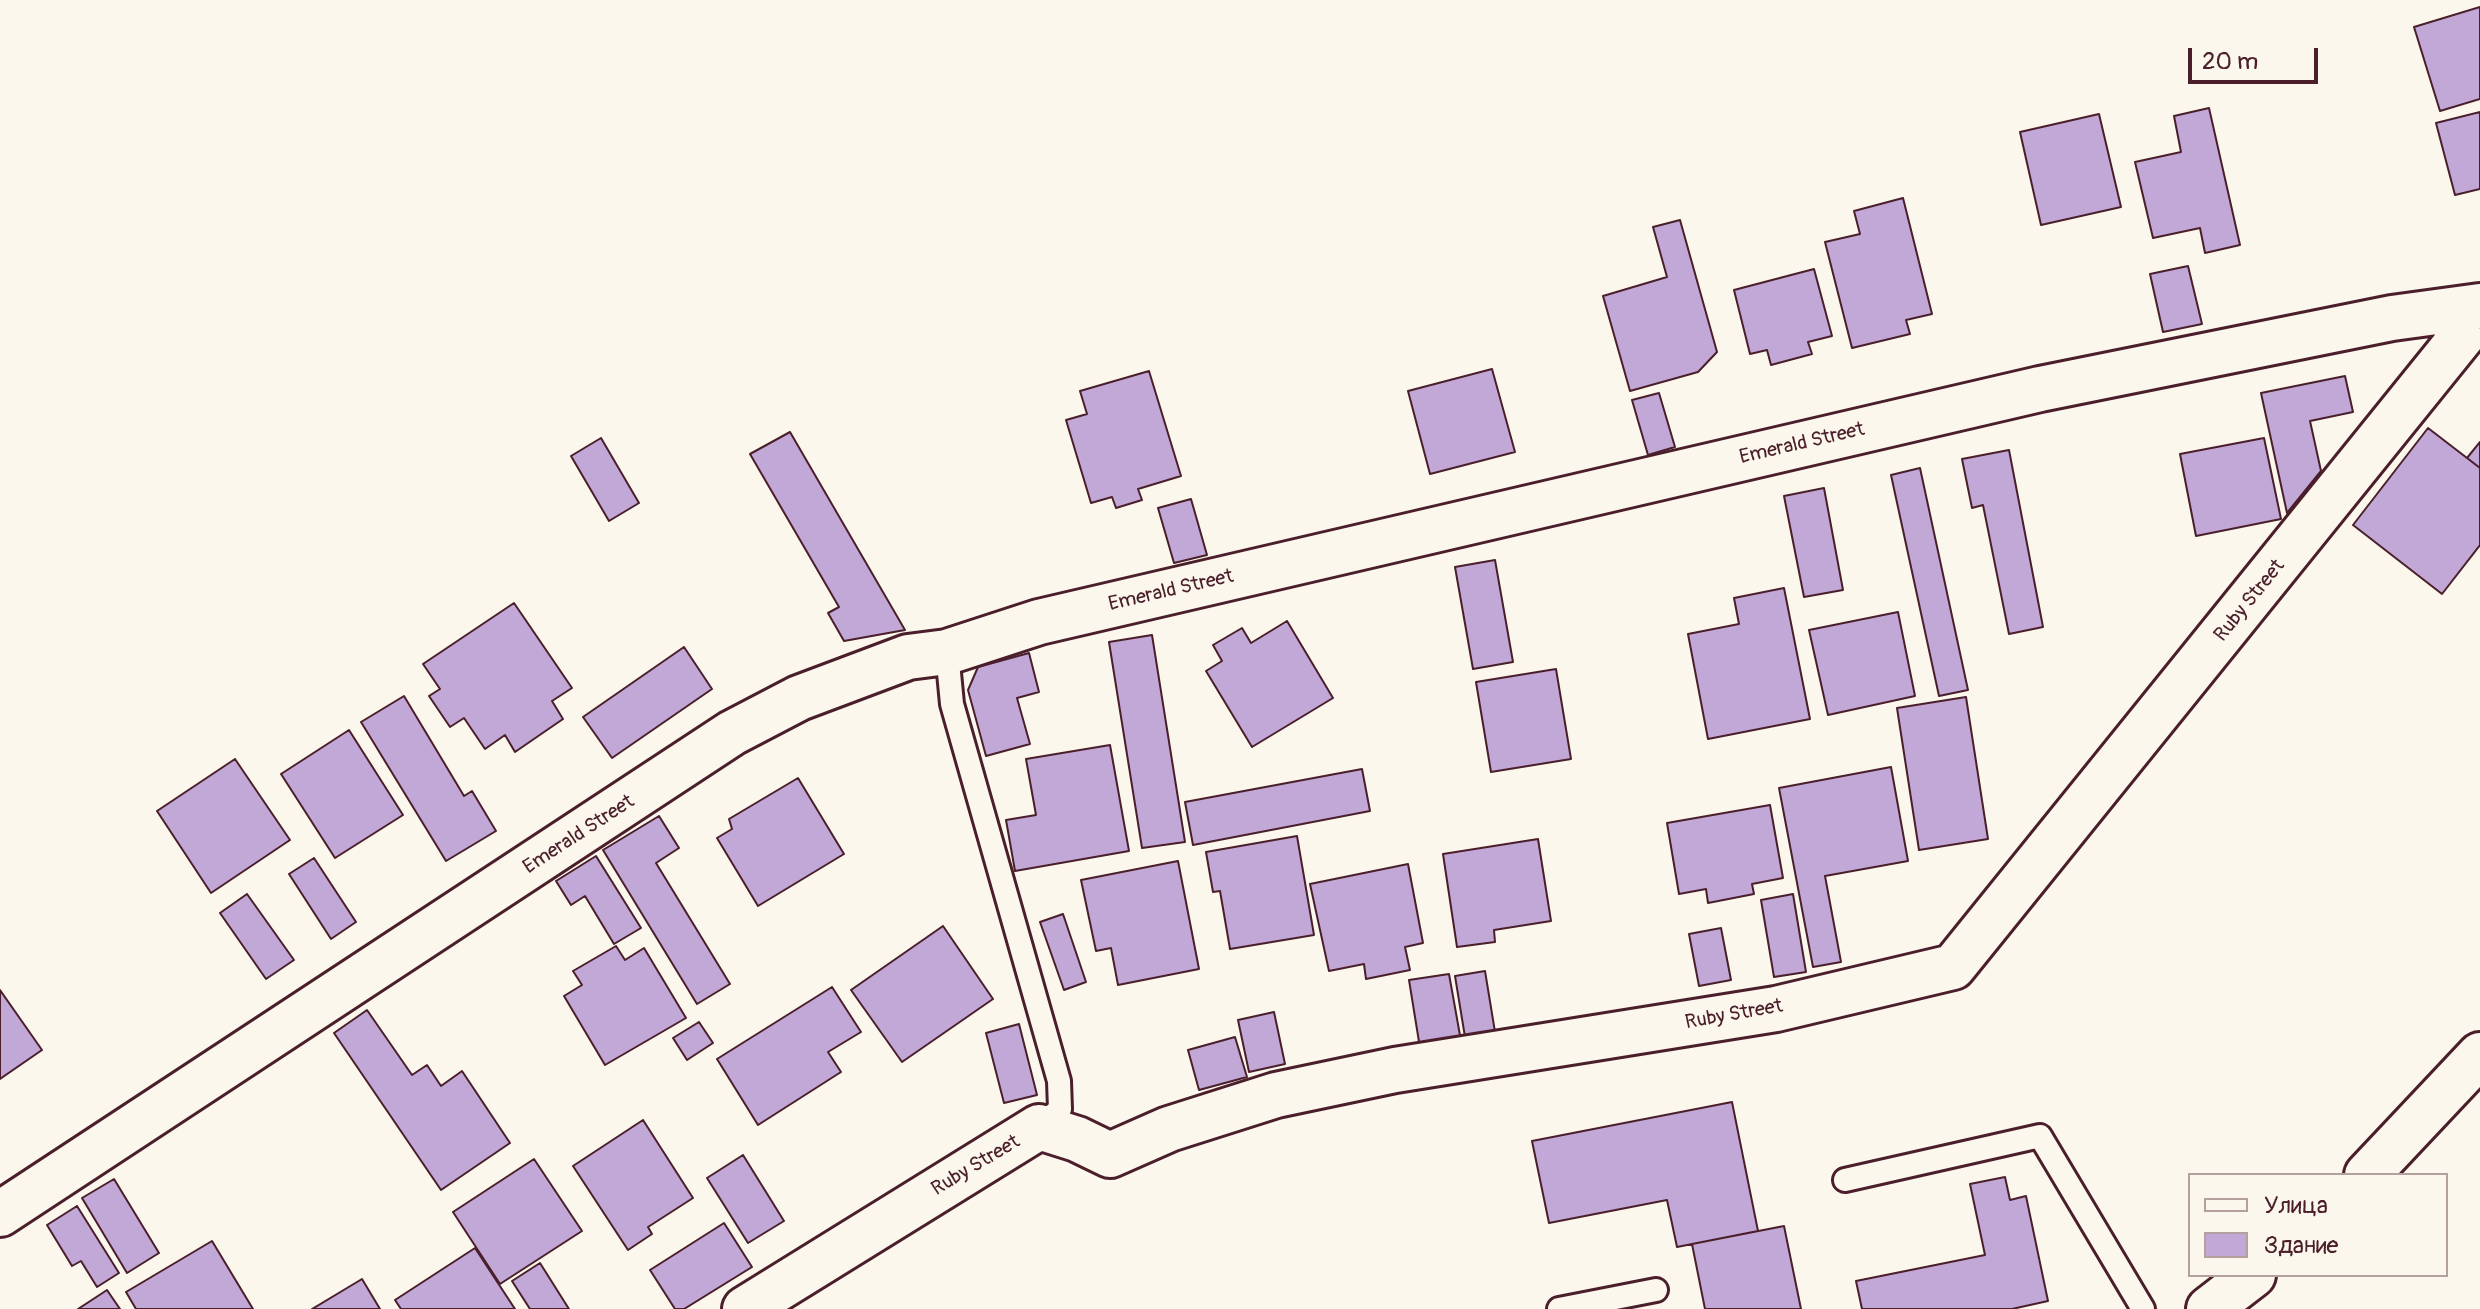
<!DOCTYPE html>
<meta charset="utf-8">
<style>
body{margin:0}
#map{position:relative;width:2480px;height:1309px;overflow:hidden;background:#fbf7ec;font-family:Pangolin,sans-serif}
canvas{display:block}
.legend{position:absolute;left:2188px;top:1173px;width:260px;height:104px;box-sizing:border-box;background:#fbf7ec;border:2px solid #b4a19f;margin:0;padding:10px 14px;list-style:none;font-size:24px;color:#4a1f2b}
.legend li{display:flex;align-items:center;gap:16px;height:40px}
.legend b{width:40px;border:2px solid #b4a19f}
.scale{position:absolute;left:2188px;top:48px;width:130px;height:36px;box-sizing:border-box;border:4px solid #4a1f2b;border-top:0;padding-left:10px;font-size:24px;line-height:28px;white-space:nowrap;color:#4a1f2b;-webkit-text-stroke:6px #fbf7ec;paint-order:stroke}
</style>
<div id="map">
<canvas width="2480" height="1309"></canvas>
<ul class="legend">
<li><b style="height:10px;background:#fbf7ec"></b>Улица</li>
<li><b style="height:22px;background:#c1a8d6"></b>Здание</li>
</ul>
<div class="scale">20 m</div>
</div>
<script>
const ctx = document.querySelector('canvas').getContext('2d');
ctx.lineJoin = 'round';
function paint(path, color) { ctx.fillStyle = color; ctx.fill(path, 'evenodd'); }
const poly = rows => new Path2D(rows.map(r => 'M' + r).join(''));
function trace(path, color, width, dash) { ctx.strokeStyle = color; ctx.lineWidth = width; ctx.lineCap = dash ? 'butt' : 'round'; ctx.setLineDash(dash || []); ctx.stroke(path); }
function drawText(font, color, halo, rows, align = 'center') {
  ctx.font = font + ' Pangolin,sans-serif'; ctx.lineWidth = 6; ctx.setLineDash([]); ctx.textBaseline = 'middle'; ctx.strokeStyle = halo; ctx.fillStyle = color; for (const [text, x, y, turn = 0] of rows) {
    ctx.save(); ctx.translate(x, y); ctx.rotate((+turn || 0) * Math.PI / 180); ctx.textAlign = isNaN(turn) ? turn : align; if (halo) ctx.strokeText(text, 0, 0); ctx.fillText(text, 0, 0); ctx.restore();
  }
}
const building = poly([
 [2480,7,2480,99,2440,111,2414,27,2480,7],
 [2209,108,2240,245,2205,253,2200,228,2153,238,2135,162,2181,152,2174,116,2209,108],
 [2480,112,2480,189,2455,195,2436,123,2480,112],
 [2099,114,2121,207,2041,225,2020,132,2099,114],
 [1903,198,1932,314,1906,320,1910,334,1852,348,1825,242,1860,234,1854,211,1903,198],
 [1680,220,1717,352,1698,372,1630,391,1603,296,1667,277,1653,227,1680,220],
 [2188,266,2202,324,2163,332,2150,274,2188,266],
 [1814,269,1832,336,1808,342,1812,354,1771,365,1767,350,1750,354,1734,290,1814,269],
 [1492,369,1515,452,1430,474,1408,391,1492,369],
 [1149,371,1181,476,1138,489,1142,500,1116,508,1112,497,1091,503,1066,420,1087,414,1080,391,1149,371],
 [2345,376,2353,412,2310,421,2321,471,2287,513,2261,393,2345,376],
 [1659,393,1675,447,1648,455,1632,400,1659,393],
 [2428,428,2480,468,2480,545,2442,594,2353,525,2428,428],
 [790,432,905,630,844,641,828,613,839,607,750,454,790,432],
 [601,438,639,503,609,521,571,456,601,438],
 [2264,438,2281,519,2196,536,2180,454,2264,438],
 [2480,442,2480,468,2467,458,2480,442],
 [2009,450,2043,627,2009,634,1983,505,1972,508,1962,459,2009,450],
 [1920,468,1968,690,1939,696,1891,475,1920,468],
 [1824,488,1843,590,1804,597,1784,496,1824,488],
 [1191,499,1207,555,1174,563,1158,508,1191,499],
 [1495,560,1513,662,1473,669,1455,567,1495,560],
 [1784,588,1810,719,1708,739,1688,634,1739,624,1734,598,1784,588],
 [514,603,572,688,552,701,563,719,515,752,505,735,485,749,464,718,450,727,429,696,440,689,423,664,514,603],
 [1898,612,1915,696,1828,715,1809,630,1898,612],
 [1287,621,1333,698,1252,747,1206,671,1222,661,1213,645,1242,628,1251,643,1287,621],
 [1152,635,1185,842,1142,848,1109,642,1152,635],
 [684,647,712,689,612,758,583,717,684,647],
 [1029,653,1039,692,1017,698,1030,744,986,756,968,690,978,667,1029,653],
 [1556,669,1571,759,1491,772,1476,682,1556,669],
 [404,696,464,796,472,791,496,831,446,861,361,722,404,696],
 [1966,697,1988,839,1919,850,1897,708,1966,697],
 [349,730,403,815,335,858,281,774,349,730],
 [1110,745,1129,851,1015,871,1006,820,1036,815,1026,759,1110,745],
 [235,759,290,840,211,893,157,811,235,759],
 [1891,767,1908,861,1825,876,1841,962,1813,967,1779,788,1891,767],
 [1362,769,1370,811,1193,845,1185,802,1362,769],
 [798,778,844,854,758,906,717,838,732,829,729,819,798,778],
 [1770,805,1783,878,1752,884,1754,894,1708,903,1706,889,1679,894,1667,823,1770,805],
 [659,816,679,848,656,863,730,984,697,1004,603,850,659,816],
 [1297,836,1314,935,1230,949,1220,891,1213,892,1206,852,1297,836],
 [1538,839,1551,921,1494,930,1495,942,1457,947,1443,854,1538,839],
 [596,856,641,928,614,944,585,896,571,905,556,881,596,856],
 [314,858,356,922,331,939,289,874,314,858],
 [1178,861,1199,969,1118,985,1111,948,1096,951,1081,880,1178,861],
 [1408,864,1423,943,1405,947,1410,970,1366,979,1364,964,1329,971,1310,884,1408,864],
 [247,894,294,960,266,979,220,913,247,894],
 [1793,894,1806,972,1774,977,1761,900,1793,894],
 [1063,914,1086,982,1064,990,1040,922,1063,914],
 [943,926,993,999,902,1062,851,990,943,926],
 [1721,928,1731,980,1699,986,1689,934,1721,928],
 [616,946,625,960,644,948,686,1018,605,1065,564,996,582,985,573,971,616,946],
 [1485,971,1495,1032,1465,1037,1455,976,1485,971],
 [1449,974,1461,1041,1420,1048,1409,980,1449,974],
 [832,987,861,1032,828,1052,841,1072,758,1125,717,1059,832,987],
 [0,990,42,1050,0,1079,0,990],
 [367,1010,412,1075,427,1065,441,1086,462,1071,510,1143,441,1190,334,1033,367,1010],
 [1274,1012,1285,1064,1249,1072,1238,1020,1274,1012],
 [699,1022,713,1043,687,1060,673,1038,699,1022],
 [1019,1024,1037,1095,1004,1103,986,1033,1019,1024],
 [1235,1037,1247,1077,1199,1090,1188,1050,1235,1037],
 [1732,1102,1758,1231,1677,1247,1667,1200,1549,1223,1532,1141,1732,1102],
 [643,1120,693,1198,648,1227,652,1234,628,1250,573,1166,643,1120],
 [743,1155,784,1221,748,1243,707,1178,743,1155],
 [534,1159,582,1231,500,1284,453,1212,534,1159],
 [2005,1177,2010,1200,2026,1196,2048,1301,2012,1309,1862,1309,1856,1281,1985,1255,1970,1184,2005,1177],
 [114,1179,159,1253,127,1273,82,1198,114,1179],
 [77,1206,119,1273,97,1287,81,1261,72,1266,47,1225,77,1206],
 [724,1223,752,1267,684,1309,675,1309,650,1270,724,1223],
 [1784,1226,1801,1309,1705,1309,1692,1244,1784,1226],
 [212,1241,253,1309,136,1309,126,1292,212,1241],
 [475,1248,515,1309,401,1309,395,1300,475,1248],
 [540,1263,569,1309,530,1309,512,1281,540,1263],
 [362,1279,380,1309,312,1309,362,1279],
 [107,1290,120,1309,78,1309,107,1290]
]);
const service = poly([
 [947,652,952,704,1059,1081,1060,1109,1039,1127],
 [1845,1180,2040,1136,2143,1309],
 [1559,1309,1656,1290]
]);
const minor = poly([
 [2367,1175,2480,1055],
 [0,1214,732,733,799,698,908,657,947,652,1039,622,2040,389,2392,318,2480,306],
 [745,1309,1039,1127,1077,1139,1110,1155,1169,1129,1276,1095,1395,1070,1776,1009,1953,967,2480,314],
 [2209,1309,2253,1275]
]);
const streetNames = [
 ["Emerald Street",1802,444,-13],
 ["Emerald Street",1171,591,-13],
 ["Ruby Street",2250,601,-51],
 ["Emerald Street",579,835,-33],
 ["Ruby Street",1734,1015,-10],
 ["Ruby Street",976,1166,-31]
];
paint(building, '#c1a8d6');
trace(building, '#4a1f2b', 2);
trace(service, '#4a1f2b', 28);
trace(minor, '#4a1f2b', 50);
trace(service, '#fbf7ec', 22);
trace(minor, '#fbf7ec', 44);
drawText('20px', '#4a1f2b', '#fbf7ec', streetNames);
</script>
